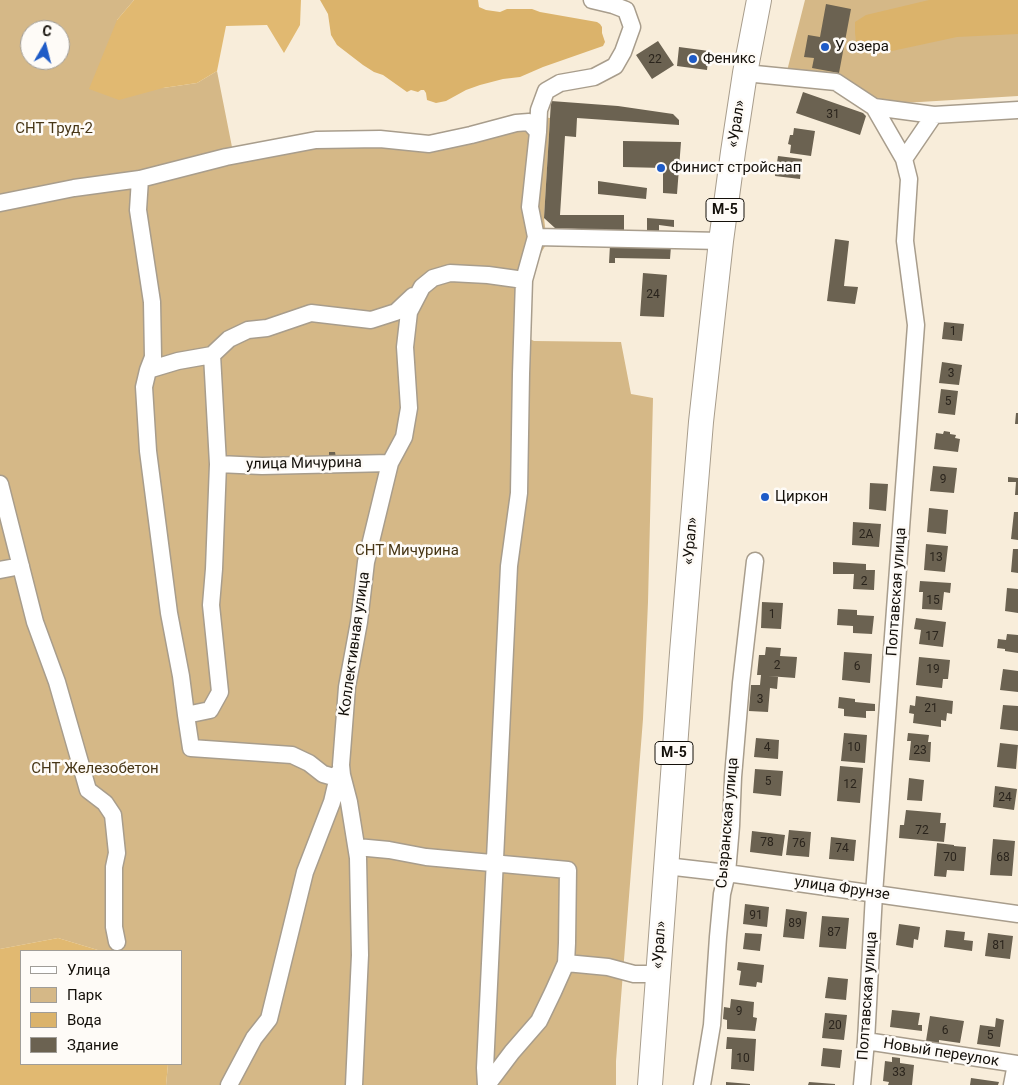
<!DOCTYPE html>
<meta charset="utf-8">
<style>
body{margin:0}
#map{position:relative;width:1018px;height:1085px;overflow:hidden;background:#f8edda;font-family:Roboto,sans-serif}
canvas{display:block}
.legend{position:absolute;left:20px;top:950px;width:162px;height:115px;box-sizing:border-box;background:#fefbf7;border:1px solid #a09d98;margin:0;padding:6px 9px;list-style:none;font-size:15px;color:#14100a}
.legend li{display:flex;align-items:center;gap:10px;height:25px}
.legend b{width:25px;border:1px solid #a09d98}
.north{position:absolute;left:20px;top:20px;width:50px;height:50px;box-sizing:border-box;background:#fefbf7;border:1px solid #a09d98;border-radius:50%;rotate:8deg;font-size:14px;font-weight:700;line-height:20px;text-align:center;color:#14100a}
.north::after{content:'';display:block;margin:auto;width:18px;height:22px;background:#1e5bc7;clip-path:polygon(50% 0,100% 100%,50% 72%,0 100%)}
</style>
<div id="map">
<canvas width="1018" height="1085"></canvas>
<ul class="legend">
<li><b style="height:6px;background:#fff"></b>Улица</li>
<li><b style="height:14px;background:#d5b887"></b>Парк</li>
<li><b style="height:14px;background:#dbb36b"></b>Вода</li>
<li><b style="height:14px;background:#6b6251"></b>Здание</li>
</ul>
<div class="north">С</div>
</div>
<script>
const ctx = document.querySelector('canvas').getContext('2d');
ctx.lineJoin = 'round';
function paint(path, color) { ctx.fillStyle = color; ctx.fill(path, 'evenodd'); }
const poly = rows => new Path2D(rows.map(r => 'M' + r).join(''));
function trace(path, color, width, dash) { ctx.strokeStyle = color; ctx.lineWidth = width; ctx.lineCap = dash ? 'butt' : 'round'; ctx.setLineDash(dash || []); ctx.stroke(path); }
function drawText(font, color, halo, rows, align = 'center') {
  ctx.font = font + ' Roboto,sans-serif'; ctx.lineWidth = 5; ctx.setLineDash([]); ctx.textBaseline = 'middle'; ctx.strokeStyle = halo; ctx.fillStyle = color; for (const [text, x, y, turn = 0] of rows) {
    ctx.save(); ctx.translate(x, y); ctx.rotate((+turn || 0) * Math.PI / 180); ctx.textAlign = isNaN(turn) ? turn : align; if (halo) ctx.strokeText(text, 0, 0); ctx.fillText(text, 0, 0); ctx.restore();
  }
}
const green = poly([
 [0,0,134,0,117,20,163,88,197,83,217,71,232,147,315,133,432,136,530,115,550,118,544,218,547,243,538,258,530,280,528,338,534,341,621,342,631,394,653,398,648,602,643,719,616,1061,616,1085,166,1085,168,1064,181,1064,181,951,101,951,58,938,0,949],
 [30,30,60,30,60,60,30,60],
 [805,0,1018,0,1018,96,887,104,787,71]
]);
const forest = poly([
 [134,0,301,0,300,25,284,53,267,25,226,26,217,71,197,83,163,88,119,100,89,89,117,20],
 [58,938,101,951,21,951,21,1064,168,1064,166,1085,0,1085,0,949]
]);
const water = poly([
 [320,0,478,0,479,7,486,10,500,12,507,9,532,9,540,12,597,22,600,24,602,27,602,33,605,42,603,46,543,67,520,77,503,79,480,85,466,90,446,101,436,103,427,100,426,93,424,90,421,90,418,92,411,90,407,92,383,75,374,72,363,65,337,45,331,35,328,14],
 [929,0,1018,0,1018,34,957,37,892,51,872,54,857,49,855,33,855,22,866,15]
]);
const building = poly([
 [826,4,851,9,839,73,812,68,814,58,804,57,808,35,820,37],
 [658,41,674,65,652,79,636,55],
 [679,47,709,51,707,70,677,66],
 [803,92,863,113,866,116,860,135,796,113],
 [551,101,618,106,673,114,679,120,679,125,577,118,576,137,565,136,560,215,624,215,624,231,555,228,544,218],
 [794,128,815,131,811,156,790,153,791,145,788,144,790,135,793,135],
 [623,141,681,142,677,194,663,193,663,168,623,167],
 [778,156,802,159,800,179,775,176],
 [598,181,647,188,646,199,598,194],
 [647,218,674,220,674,227,659,225,659,232,647,232],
 [835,239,849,241,844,286,858,287,855,304,827,301],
 [610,245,671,246,670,259,615,258,615,263,609,263],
 [643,273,667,275,664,317,640,316],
 [944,322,964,324,962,341,942,339],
 [942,362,962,365,959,385,939,383],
 [941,389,958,391,955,415,938,413],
 [1016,413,1018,413,1018,424,1015,424],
 [944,431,950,432,950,434,956,435,955,438,960,439,958,452,934,449,936,433,943,434],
 [329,452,335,452,336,458,329,459],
 [933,466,957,468,954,493,930,491],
 [1008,477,1018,478,1018,495,1015,495,1016,482,1008,482],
 [870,483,888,484,886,511,869,509],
 [929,508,948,510,946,534,927,532],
 [1014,512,1018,512,1018,540,1011,539],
 [853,522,881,524,879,547,852,545],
 [926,544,948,546,945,572,924,570],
 [1013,549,1018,549,1018,573,1011,572],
 [833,562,866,564,866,570,875,570,874,590,853,589,854,574,833,574],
 [920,581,951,583,950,593,944,592,942,610,922,609,923,592,919,592],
 [1007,588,1018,589,1018,613,1005,611],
 [762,602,783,603,781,629,761,628],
 [838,609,857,610,857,615,874,616,872,634,853,633,853,626,837,625],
 [916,618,946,622,943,647,919,644,921,630,914,629],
 [1007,634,1018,635,1018,653,1005,651,1005,649,997,648,998,639,1006,640],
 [766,647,781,648,780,656,797,657,795,678,768,676,778,677,777,689,770,688,768,712,749,711,751,685,760,685,761,675,757,675,759,655,765,655],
 [844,652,872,654,870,683,842,680],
 [919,657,950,660,948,679,943,679,942,688,916,685],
 [1003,669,1018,671,1018,692,1000,690],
 [916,696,953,701,952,714,947,713,946,721,941,720,941,727,913,723,914,714,909,713,910,705,915,706],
 [839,697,855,699,855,702,875,704,875,711,866,711,866,718,844,716,844,709,838,708],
 [1003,705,1018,706,1018,731,1000,729],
 [844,733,867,735,865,763,841,761],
 [908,733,929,735,928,742,931,742,930,762,909,760,911,741,907,741],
 [756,738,779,740,778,759,754,757],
 [1000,743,1018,745,1016,769,997,767],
 [840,766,863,768,860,803,837,801],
 [755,769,783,771,781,796,753,793],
 [909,778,924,780,922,801,907,800],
 [995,786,1017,789,1014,810,993,807],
 [906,810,941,813,940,823,946,823,944,842,899,838,900,825,904,825],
 [789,830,811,832,809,857,786,855],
 [752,831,785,835,782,856,750,852],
 [831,837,856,840,854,861,829,859],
 [993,839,1015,841,1012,876,990,875],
 [937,843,954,845,954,846,966,847,964,871,947,870,946,877,934,876],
 [745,904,769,907,767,927,743,924],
 [786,909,807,912,804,939,783,937],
 [822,916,849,918,846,949,819,947],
 [899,924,920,927,918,940,914,939,913,948,896,945],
 [946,930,965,932,964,940,973,941,972,951,944,947],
 [745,933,762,934,760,951,743,949],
 [988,933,1013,936,1010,959,985,956],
 [738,962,764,965,762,983,757,982,756,987,739,985,741,971,737,970],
 [828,977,848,979,846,1000,825,998],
 [731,999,754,1002,753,1017,757,1018,755,1031,727,1029,727,1020,723,1019,724,1007,730,1008],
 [892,1010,920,1013,918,1025,922,1025,922,1031,890,1027],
 [825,1013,847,1015,844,1040,822,1038],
 [930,1016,964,1021,960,1043,939,1040,939,1043,926,1041],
 [996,1018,1004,1020,1000,1047,977,1044,980,1025,995,1027],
 [727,1037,756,1039,754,1071,731,1069,732,1049,726,1049],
 [823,1048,842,1050,840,1068,821,1066],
 [892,1057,900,1058,900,1063,914,1065,912,1085,888,1085,889,1082,883,1081,885,1061,892,1062],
 [971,1078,999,1082,998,1085,970,1085],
 [726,1082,750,1084,750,1085,726,1085],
 [809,1082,835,1084,835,1085,808,1085]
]);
const minor = poly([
 [745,73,836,82,874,107,934,115,1018,110],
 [538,132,539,110,546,91,560,83,594,77,615,66,623,52,632,27,626,10,613,5,592,0],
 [904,159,934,115],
 [140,179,138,210,152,302,153,357,148,370,178,361,212,355,218,464,214,569,211,605,220,692,210,710,186,715,191,748,292,755,309,763,323,774,337,778],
 [0,203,74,188,140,179,226,157,316,140,380,139,429,144,471,135,516,123,529,122,538,132,530,207,536,237,721,241],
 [212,355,229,339,248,330,267,328,311,313,371,320,396,312,413,296],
 [148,370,144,387,148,451,169,613,181,676,186,715],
 [218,464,262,466,390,463],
 [0,484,35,622,57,682,88,790,105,803,113,815,117,853,114,867,114,927,117,942],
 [0,570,21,566],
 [357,847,389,850,426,857,568,870,567,943,566,963,608,967,634,974,658,974],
 [666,866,727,873,1018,914],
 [866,1041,1018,1064],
 [229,1085,254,1038,269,1019,305,872,332,802,339,772],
 [354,1085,360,955,358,858,349,802,342,775,341,765,347,687,359,622,366,562,390,463,404,437,409,408,405,347,409,312,422,287,433,278,450,273,488,275,524,280],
 [486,1085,485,1068,509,566,519,493,521,374,524,280,536,237],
 [487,1085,512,1052,539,1021,553,992,566,963],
 [702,1085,712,1025,718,937,722,894,727,873,731,826,733,777,741,683,755,561],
 [862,1085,866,1041,874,894,916,325,905,241,909,179,904,159,874,107],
 [1012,1085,1016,1064]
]);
const highway = poly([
 [650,1085,682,653,701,422,721,241,733,152,745,73,759,0]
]);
const markers = [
 [825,47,5,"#1e5bc7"],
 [693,59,5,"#1e5bc7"],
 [661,168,5,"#1e5bc7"],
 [765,497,5,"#1e5bc7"]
];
const numberNames = [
 ["22",655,60],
 ["31",833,115],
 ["24",653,295],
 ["1",953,332],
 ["3",951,374],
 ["5",948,402],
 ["9",943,480],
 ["2А",866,535],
 ["13",936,558],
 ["2",864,582],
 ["15",933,601],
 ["1",772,615],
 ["17",932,637],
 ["2",777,666],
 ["6",857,667],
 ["19",933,670],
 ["3",760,700],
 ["21",931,709],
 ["4",767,748],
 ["10",854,748],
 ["23",920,751],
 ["5",768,782],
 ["12",850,785],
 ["24",1005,798],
 ["72",922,831],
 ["78",767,843],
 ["76",799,844],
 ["74",842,849],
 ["70",950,858],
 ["68",1003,858],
 ["91",756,916],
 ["89",795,924],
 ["87",834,933],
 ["81",999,946],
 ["9",739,1012],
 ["20",835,1026],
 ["6",945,1031],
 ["5",990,1036],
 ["10",743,1059],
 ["33",899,1073]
];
const shields = [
 [725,210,38],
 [674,753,38]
];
const shieldNames = [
 ["М-5",725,210],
 ["М-5",674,753]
];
const poiNames = [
 ["У озера",835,47],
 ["Феникс",703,59],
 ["Финист стройснап",671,168],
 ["Циркон",775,497]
];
const streetNames = [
 ["«Урал»",737,124,-81],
 ["улица Мичурина",304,464,-1],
 ["«Урал»",691,541,-85],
 ["Полтавская улица",897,592,-86],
 ["Коллективная улица",355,644,-82],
 ["Сызранская улица",728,823,-85],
 ["улица Фрунзе",842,889,8],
 ["«Урал»",660,945,-86],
 ["Полтавская улица",868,996,-86],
 ["Новый переулок",941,1053,9]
];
const parkNames = [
 ["СНТ Труд-2",54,129],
 ["СНТ Мичурина",407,551],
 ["СНТ Железобетон",95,769]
];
paint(green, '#d5b887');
paint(forest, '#e1b971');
paint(water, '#dbb36b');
paint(building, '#6b6251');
trace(minor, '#a89d8c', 19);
trace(highway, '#a89d8c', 26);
trace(minor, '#fff', 16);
trace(highway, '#fff', 24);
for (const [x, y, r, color] of markers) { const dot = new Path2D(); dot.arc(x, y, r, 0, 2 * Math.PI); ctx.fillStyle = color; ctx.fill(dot); trace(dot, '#fefbf7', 2); }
drawText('12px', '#2a241c', null, numberNames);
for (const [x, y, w] of shields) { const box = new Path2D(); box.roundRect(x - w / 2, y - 11.5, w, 23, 4); ctx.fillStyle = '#fefbf7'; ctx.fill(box); trace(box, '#14100a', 1); }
drawText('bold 14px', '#14100a', null, shieldNames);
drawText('15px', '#14100a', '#fefbf7', poiNames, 'left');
drawText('15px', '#14100a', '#fefbf7', streetNames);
drawText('15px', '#473616', '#fefbf7', parkNames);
</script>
